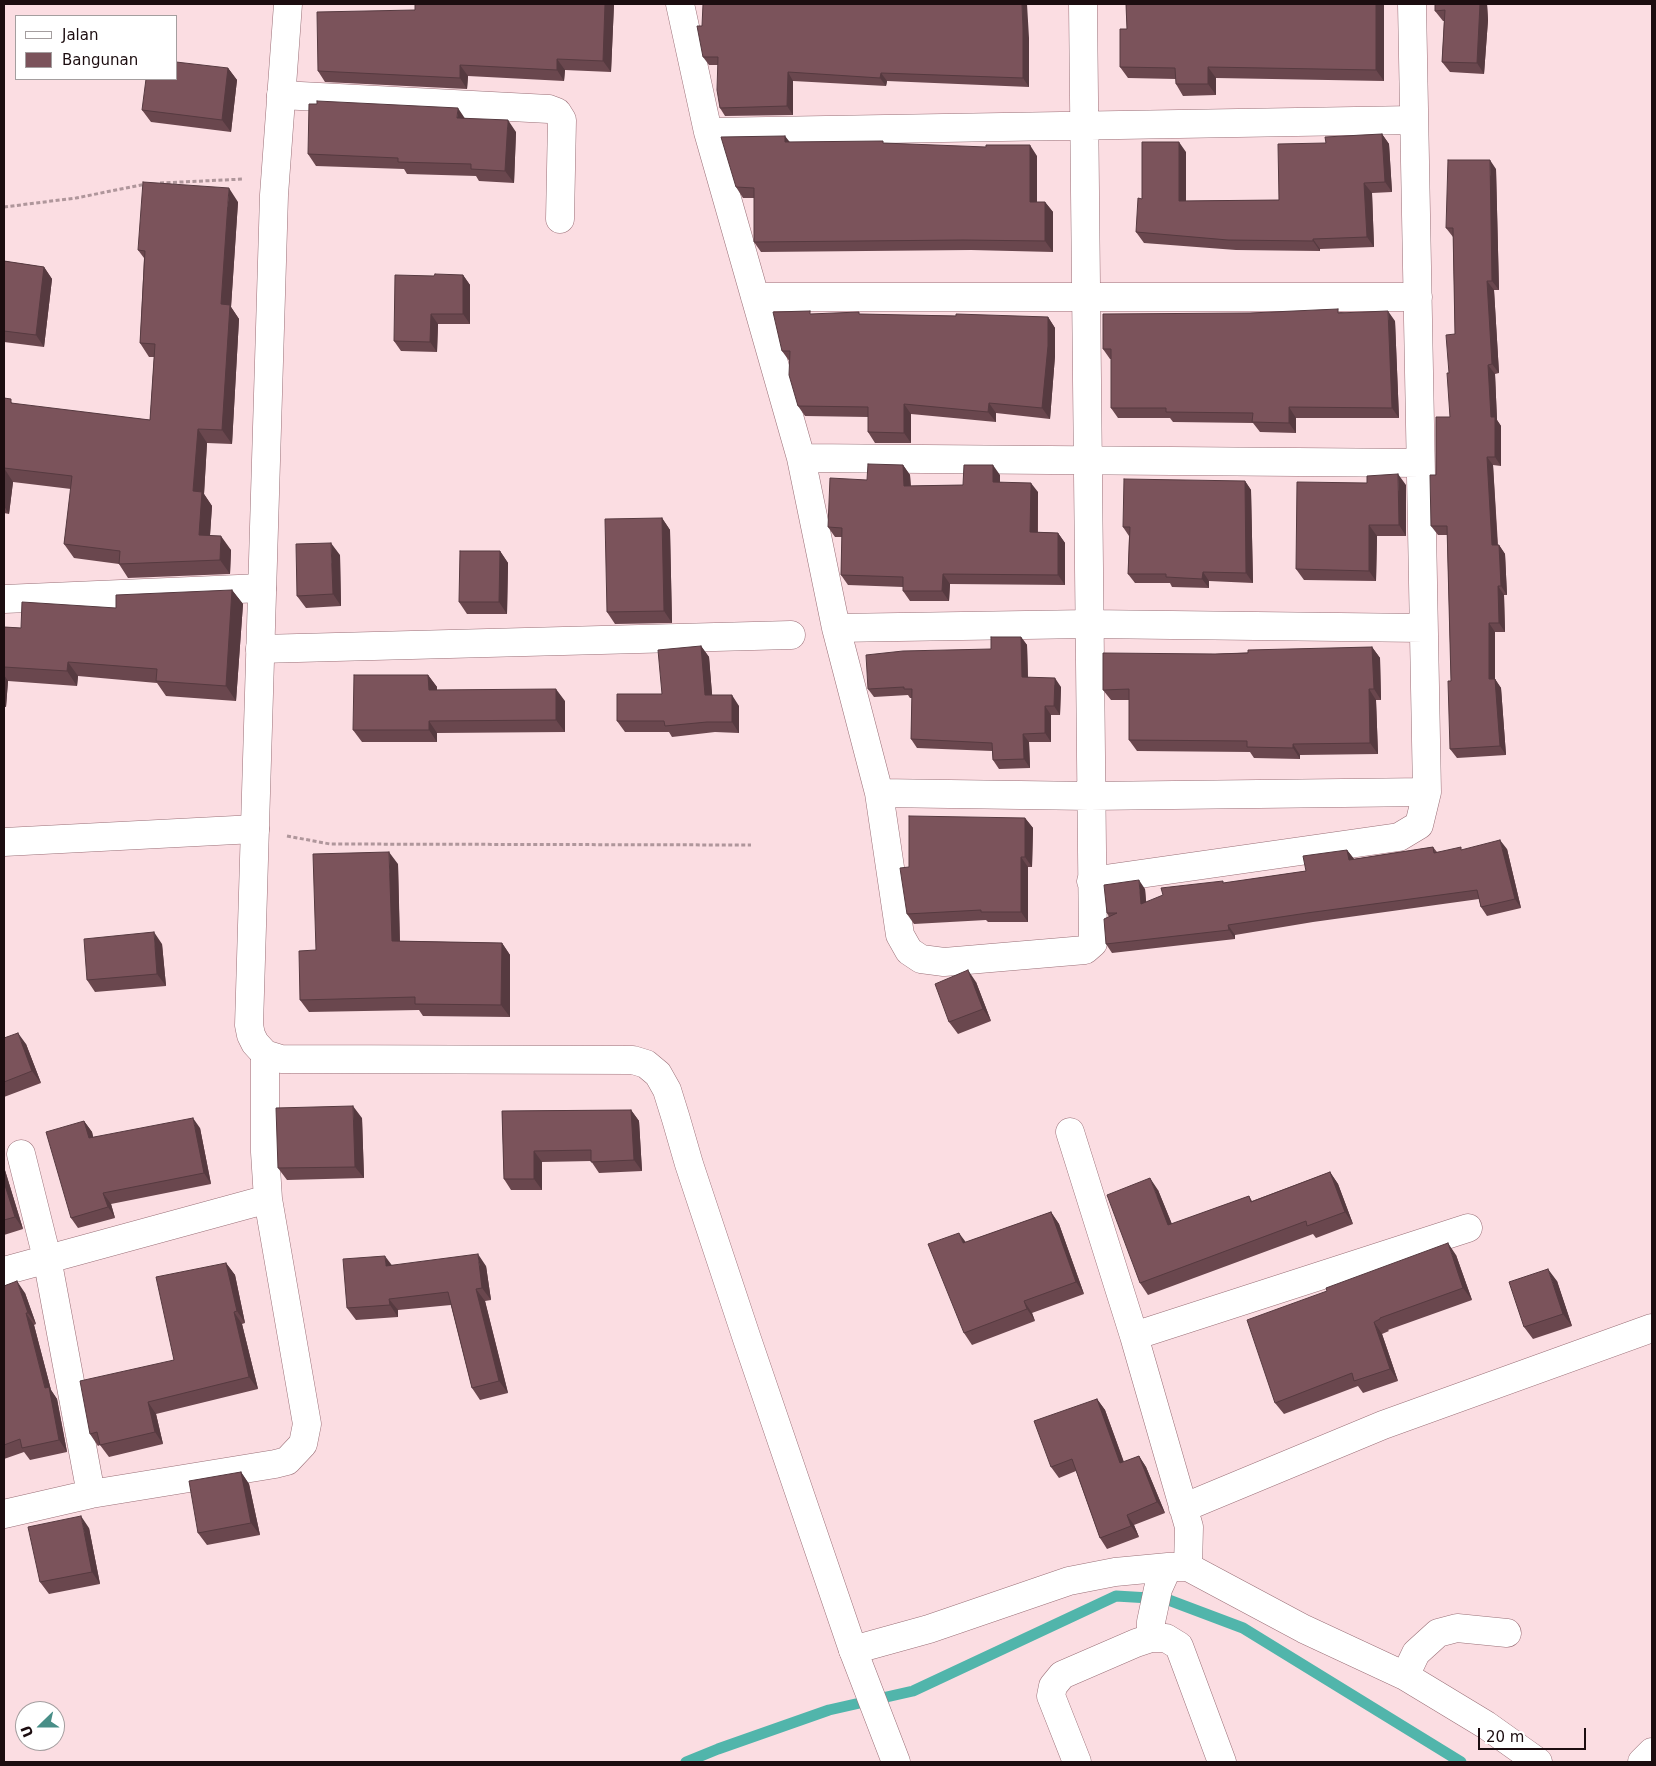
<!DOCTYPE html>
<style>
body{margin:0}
#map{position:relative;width:1656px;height:1766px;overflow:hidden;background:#fbdde2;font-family:"DejaVu Sans",sans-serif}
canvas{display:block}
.frame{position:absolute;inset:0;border:5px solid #1c0d10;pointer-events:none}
.legend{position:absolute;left:15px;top:15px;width:162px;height:65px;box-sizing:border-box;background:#fff;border:1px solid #a49e9f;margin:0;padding:6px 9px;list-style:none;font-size:15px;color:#1c0d10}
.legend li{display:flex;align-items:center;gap:10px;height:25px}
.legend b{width:25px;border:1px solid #a49e9f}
.north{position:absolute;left:15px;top:1701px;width:50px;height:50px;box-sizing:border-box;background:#fff;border:1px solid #a49e9f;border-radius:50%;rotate:248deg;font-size:14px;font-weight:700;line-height:20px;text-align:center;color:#1c0d10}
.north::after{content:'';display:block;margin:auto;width:18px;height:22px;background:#488e87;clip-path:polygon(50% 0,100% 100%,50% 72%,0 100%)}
.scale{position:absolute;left:1478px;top:1728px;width:108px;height:22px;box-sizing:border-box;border:2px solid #1c0d10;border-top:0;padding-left:6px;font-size:15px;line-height:18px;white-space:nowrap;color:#1c0d10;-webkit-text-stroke:4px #fff;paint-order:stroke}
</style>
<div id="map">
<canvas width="1656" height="1766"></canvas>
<div class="frame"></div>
<ul class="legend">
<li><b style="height:6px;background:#fff"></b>Jalan</li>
<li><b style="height:14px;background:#7b535b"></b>Bangunan</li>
</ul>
<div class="north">U</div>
<div class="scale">20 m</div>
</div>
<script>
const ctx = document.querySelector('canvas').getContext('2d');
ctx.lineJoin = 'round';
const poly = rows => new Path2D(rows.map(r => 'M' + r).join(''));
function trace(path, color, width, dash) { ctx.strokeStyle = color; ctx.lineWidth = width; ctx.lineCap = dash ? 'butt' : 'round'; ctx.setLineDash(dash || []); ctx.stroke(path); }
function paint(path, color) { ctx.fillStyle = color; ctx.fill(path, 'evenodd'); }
const stream = poly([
 [686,1762,718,1749,829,1710,913,1691,1116,1596,1166,1599,1243,1628,1461,1762]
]);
const path = poly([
 [160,183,244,179],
 [4,207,76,198,146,184],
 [287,836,330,844,751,845]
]);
const minor = poly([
 [680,4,708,132,801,458,836,628,879,793,900,935,909,951,921,959,944,962,1085,950,1093,943,1083,4],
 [281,95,549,109,557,112,562,120,560,219],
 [708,132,1414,120],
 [755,297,1418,297],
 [801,458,1420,463],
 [4,599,262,588],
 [836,628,1088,624,1423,628],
 [260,649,791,635],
 [879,793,1090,796,1427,792],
 [4,842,255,829],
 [1091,881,1399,837,1419,825,1427,792,1412,4],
 [1070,1132,1134,1336,1189,1527,1188,1567],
 [21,1154,47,1258,91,1494],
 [4,1271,268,1199],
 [1134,1336,1468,1228],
 [1183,1508,1383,1425,1652,1328],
 [4,1514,91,1494,275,1464,287,1461,303,1444,307,1424,268,1199,265,1152,265,1054],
 [1151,1638,1151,1622,1158,1589,1168,1567],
 [853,1650,929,1629,1069,1581,1115,1572,1168,1567,1188,1567,1304,1629,1405,1676,1416,1653,1438,1633,1457,1628,1507,1633],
 [1405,1676,1486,1725,1538,1762],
 [1077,1762,1051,1696,1053,1686,1062,1675,1136,1643,1151,1638,1166,1638,1179,1646,1222,1762],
 [1642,1762,1652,1752]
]);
const tertiary = poly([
 [288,4,274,195,249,1025,251,1035,255,1043,265,1054,281,1059,633,1060,646,1064,658,1074,667,1090,676,1119,689,1164,747,1339,853,1650,896,1762]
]);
const wall = poly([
 [415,4,614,4,611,72,565,70,564,81,468,76,467,89,325,82,318,71,415,10],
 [1126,4,1384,4,1384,81,1216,78,1216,95,1183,96,1176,84,1176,79,1128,78,1120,67,1127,29],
 [1435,4,1487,4,1488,20,1484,74,1450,72,1442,62,1444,21,1443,21,1435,11],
 [702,26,1029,38,1029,87,887,81,886,86,793,81,793,115,725,116,720,108,718,65,709,65,703,57],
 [228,68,237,80,231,132,151,122,142,110],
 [465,118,516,132,514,183,479,181,476,176,407,174,404,169,316,166,308,154],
 [1382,134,1389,144,1392,192,1372,193,1374,247,1320,249,1320,251,1236,250,1144,243,1136,232,1142,199,1186,152,1186,201,1279,200,1326,143],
 [790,142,885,143,1037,156,1037,202,1045,202,1053,212,1053,252,971,250,761,252,754,242,754,198,743,198,736,187],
 [1496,169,1499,290,1494,290,1499,373,1495,374,1497,420,1501,426,1501,466,1493,465,1498,545,1499,545,1505,554,1507,595,1504,595,1505,632,1495,632,1495,679,1501,688,1506,755,1457,758,1450,749,1451,681,1447,535,1438,535,1431,526,1436,475,1450,417,1449,373,1455,334,1453,237,1446,228],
 [238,202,231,307,239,319,232,444,207,443,204,494,212,506,210,536,231,550,230,574,128,578,119,564,74,558,64,544,71,489,13,482,9,514,4,513,4,398,14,404,150,420,154,357,149,357,140,343,144,258,138,250],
 [4,261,44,267,52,279,44,347,4,342],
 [463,275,470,285,470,324,438,324,437,352,401,351,394,341,434,276],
 [1341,312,1395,321,1399,418,1296,418,1296,433,1260,432,1253,423,1173,422,1170,418,1118,418,1111,408,1111,359,1110,359,1103,349],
 [812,314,1048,317,1055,328,1055,356,1050,419,996,413,996,422,911,414,911,443,875,443,868,432,868,417,805,416,798,406,790,362,782,351],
 [903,465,910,475,911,486,963,485,1000,475,1000,482,1038,492,1038,532,1058,533,1065,543,1065,585,950,584,949,601,910,601,903,591,903,587,848,585,841,575,842,537,835,537,828,527,867,480],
 [1245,481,1251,490,1253,583,1209,581,1209,588,1172,587,1170,583,1135,583,1128,574,1129,536,1123,527],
 [1406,485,1406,536,1377,536,1376,581,1304,580,1296,569],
 [662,518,670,530,672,623,615,624,607,612],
 [500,551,508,563,507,614,467,614,459,602],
 [340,555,341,606,306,608,297,596],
 [232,590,243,604,236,701,166,696,157,683,78,676,77,686,8,681,6,707,4,707,4,627,21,628,116,608],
 [1021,637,1027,645,1028,677,1061,687,1060,715,1051,715,1051,742,1029,742,1030,768,999,769,993,760,992,751,917,748,911,739,912,698,910,698,908,695,874,697,868,689,991,649],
 [701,646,709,657,712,695,739,706,739,733,715,732,672,737,669,732,625,732,617,721,662,694],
 [1372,647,1380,658,1381,700,1376,700,1378,754,1300,755,1300,759,1254,758,1250,752,1137,751,1129,740,1129,700,1111,700,1103,690,1215,654],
 [428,675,437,687,437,690,565,701,565,732,437,733,437,742,362,742,353,730],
 [1025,818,1033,828,1032,867,1028,867,1028,922,988,922,986,920,914,924,907,914,909,867],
 [1433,847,1437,852,1462,850,1507,849,1521,908,1487,916,1481,907,1479,899,1313,922,1235,935,1235,939,1112,953,1106,944,1109,917,1107,913,1145,889,1146,902,1224,883,1306,871,1347,850,1354,859],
 [398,864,400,941,502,943,510,955,510,1017,423,1016,419,1010,309,1012,300,1000,316,950],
 [162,944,166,986,95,992,87,980],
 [976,982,991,1021,958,1034,949,1022],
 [4,1038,26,1044,41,1083,4,1097],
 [631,1110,639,1121,642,1171,599,1173,591,1161,542,1162,542,1190,511,1190,504,1179,502,1111],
 [362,1118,364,1178,287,1180,278,1168],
 [84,1121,92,1132,93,1137,200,1128,211,1184,111,1204,115,1218,78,1228,71,1218],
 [4,1167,23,1229,4,1235],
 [1330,1172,1338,1184,1353,1224,1316,1238,1313,1234,1148,1295,1140,1283,1158,1190,1172,1224,1249,1196,1252,1201],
 [1051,1212,1059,1224,1084,1294,1032,1313,1035,1321,972,1345,964,1333,966,1242],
 [1456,1255,1472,1300,1388,1330,1389,1331,1382,1334,1398,1381,1363,1393,1358,1386,1284,1414,1275,1403],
 [226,1263,235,1275,245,1323,242,1324,258,1389,156,1414,163,1444,109,1457,100,1445,98,1446,90,1434,174,1360],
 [392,1265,486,1266,491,1300,485,1301,508,1393,480,1400,472,1388,451,1305,398,1310,398,1317,356,1320,347,1308],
 [1557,1281,1572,1326,1533,1339,1524,1327],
 [4,1286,25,1293,36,1324,34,1325,51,1390,57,1399,67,1452,30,1460,24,1452,4,1459],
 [1097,1399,1105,1410,1124,1462,1139,1456,1146,1467,1165,1513,1134,1525,1139,1537,1107,1549,1100,1538,1076,1471,1059,1478,1051,1467],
 [241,1472,249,1484,260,1535,207,1545,198,1533],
 [89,1528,100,1584,49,1594,40,1582]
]);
const shadedWall = poly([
 [605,4,614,4,611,72,603,61],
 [1022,4,1027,4,1029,38,1029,87,1023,78],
 [1376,4,1384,4,1384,81,1376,70],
 [1480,4,1487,4,1488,20,1484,74,1477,63],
 [557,59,565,70,564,81,557,70],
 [460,65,468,76,467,89,460,78],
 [1208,67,1216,78,1216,95,1208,84],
 [228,68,237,80,231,132,222,120],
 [788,72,793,81,793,115,787,106],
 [881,73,887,81,886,86,880,78],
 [458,108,466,120,457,118],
 [508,120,516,132,514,183,505,171],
 [1382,134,1389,144,1392,192,1385,182],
 [785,136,793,146,785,142],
 [1179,142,1186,152,1186,211,1179,201],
 [1030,145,1037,156,1037,212,1030,202],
 [1490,160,1496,169,1499,290,1492,281],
 [1364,183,1372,193,1374,247,1367,237],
 [229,188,238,202,231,307,239,319,232,444,222,430,221,304],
 [1045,202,1053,212,1053,252,1045,241],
 [1313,239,1320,249,1320,251,1313,241],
 [44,267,52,279,44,347,36,335],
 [463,275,470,285,470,324,463,314],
 [1487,281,1494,290,1499,373,1492,364],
 [1388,311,1395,321,1399,418,1392,408],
 [431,314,438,324,437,352,430,342],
 [1048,317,1055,328,1055,356,1050,419,1042,408],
 [1488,365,1495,374,1497,420,1501,426,1501,466,1495,457,1491,417],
 [989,403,996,413,996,422,988,412],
 [904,404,911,414,911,443,904,433],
 [1289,407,1296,418,1296,433,1289,423],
 [198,429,207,443,204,494,212,506,209,549,199,535,193,491],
 [1487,457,1493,465,1498,554,1492,545],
 [903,465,910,475,911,496,904,486],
 [993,465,1000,475,1000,492,993,482],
 [4,468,13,482,9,514,4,506],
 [1398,474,1406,485,1406,536,1399,525],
 [1245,481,1251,490,1253,583,1246,573],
 [1031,483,1038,492,1037,542,1030,532],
 [662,518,670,530,672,623,664,611],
 [1369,525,1377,536,1376,581,1369,571],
 [1058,533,1065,543,1065,585,1058,575],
 [221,536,231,550,230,574,220,560],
 [331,543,340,555,341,606,333,594],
 [1499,545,1505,554,1507,595,1501,586],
 [500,551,508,563,507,614,499,602],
 [1203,572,1209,581,1209,588,1202,579],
 [943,574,950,584,949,601,942,591],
 [1498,586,1504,595,1505,632,1499,623],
 [232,590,243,604,236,701,226,686],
 [1489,623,1495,632,1495,679,1501,688,1506,755,1500,746,1489,679],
 [1021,637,1027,645,1028,685,1022,677],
 [701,646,709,657,713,705,705,695],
 [1372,647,1380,658,1381,700,1374,689],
 [68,662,78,676,77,686,67,671],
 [4,675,8,681,6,707,4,704],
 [428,675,437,687,437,702,429,690],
 [1055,678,1061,687,1060,715,1054,706],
 [556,689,565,701,565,732,556,720],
 [1369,689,1376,700,1378,754,1370,743],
 [732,695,739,706,739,733,732,722],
 [1045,706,1051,715,1051,742,1045,733],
 [429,721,437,733,437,742,429,730],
 [1023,734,1029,742,1030,768,1024,759],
 [1293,744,1300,755,1300,759,1293,748],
 [1025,818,1033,828,1032,867,1025,857],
 [1500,840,1507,849,1521,908,1515,899],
 [1347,850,1354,859,1349,860],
 [389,852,398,864,400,953,392,941],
 [1021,857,1028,867,1028,922,1021,912],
 [1139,880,1145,889,1147,913,1141,904],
 [1228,925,1235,935,1235,939,1229,930],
 [154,932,162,944,166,986,157,974],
 [502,943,510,955,510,1017,501,1005],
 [968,970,976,982,991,1021,983,1009],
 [18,1033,26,1044,41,1083,32,1071],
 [353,1106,362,1118,364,1178,355,1167],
 [631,1110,639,1121,642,1171,634,1160],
 [193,1118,200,1128,211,1184,204,1173],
 [84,1121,92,1132,96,1149,89,1138],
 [534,1151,542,1162,542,1190,534,1179],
 [4,1167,23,1229,15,1217,4,1182],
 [1330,1172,1338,1184,1353,1224,1345,1212],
 [1150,1178,1158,1190,1177,1237,1168,1225],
 [103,1193,111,1204,115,1218,108,1207],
 [1051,1212,1059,1224,1084,1294,1076,1282],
 [959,1233,968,1245,963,1243],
 [1448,1243,1456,1255,1472,1300,1463,1288],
 [478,1254,486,1266,491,1300,482,1288],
 [385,1256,394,1268,386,1266],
 [226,1263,235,1275,245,1323,237,1311],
 [1548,1269,1557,1281,1572,1326,1563,1314],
 [17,1281,25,1293,36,1324,28,1313],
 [476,1289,485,1301,508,1393,499,1381],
 [389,1299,398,1310,398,1317,390,1305],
 [1024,1301,1032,1313,1035,1321,1027,1309],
 [234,1312,242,1324,258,1389,249,1377],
 [26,1313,34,1325,51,1390,57,1399,67,1452,59,1440],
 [1374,1322,1382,1334,1398,1381,1390,1369],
 [1097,1399,1105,1410,1128,1474,1120,1463],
 [148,1402,156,1414,163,1444,155,1432],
 [1139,1456,1146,1467,1165,1513,1157,1502],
 [241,1472,249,1484,260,1535,251,1523],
 [1127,1515,1134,1525,1139,1537,1131,1526],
 [81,1516,89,1528,100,1584,92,1572]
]);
const building = poly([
 [415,4,605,4,603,61,557,59,557,70,460,65,460,78,318,71,317,12,415,10,415,4],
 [703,4,1022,4,1023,30,1023,78,881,73,880,78,788,72,787,106,720,108,717,90,718,57,703,57,697,26,702,26,703,4],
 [1126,4,1376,4,1376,70,1208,67,1208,84,1176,84,1175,68,1120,67,1120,29,1127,29,1126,4],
 [1435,4,1480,4,1477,63,1442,62,1445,10,1435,11,1435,4],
 [176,62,228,68,222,120,142,110,146,79,176,79,176,62],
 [317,101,458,108,457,118,508,120,505,171,471,169,471,164,398,162,398,158,308,154,309,104,317,104,317,101],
 [1382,134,1385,182,1364,183,1367,237,1313,239,1313,241,1228,240,1136,232,1138,198,1142,199,1142,142,1179,142,1179,201,1279,200,1278,144,1326,143,1325,137,1382,134],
 [785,136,785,142,883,141,883,143,986,147,986,145,1030,145,1030,202,1045,202,1045,241,963,240,754,242,754,188,736,187,721,137,785,136],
 [1448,160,1490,160,1492,281,1487,281,1492,364,1488,365,1491,417,1495,417,1495,457,1487,457,1492,545,1499,545,1501,586,1498,586,1499,623,1489,623,1489,679,1495,679,1500,746,1450,749,1448,681,1451,681,1447,526,1431,526,1430,475,1436,475,1436,417,1450,417,1447,373,1449,373,1446,335,1455,334,1453,228,1446,228,1448,160],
 [143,182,229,188,221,304,230,305,222,430,198,429,193,491,202,492,199,535,221,536,220,560,119,564,120,551,64,544,72,476,4,468,4,398,11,399,11,403,150,420,155,344,140,343,145,251,138,250,143,182],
 [4,261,44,267,36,335,4,331,4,261],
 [435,274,463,275,463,314,431,314,430,342,394,341,395,275,434,276,435,274],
 [1338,309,1338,313,1388,311,1392,408,1289,407,1289,423,1252,422,1253,413,1166,412,1166,408,1111,408,1111,349,1103,349,1103,314,1250,313,1338,309],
 [810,311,810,314,859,312,859,314,956,316,956,314,1048,317,1048,346,1042,408,989,403,988,412,904,404,904,433,868,432,868,407,798,406,789,375,790,351,782,351,773,312,810,311],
 [868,464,903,465,904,486,963,485,964,465,993,465,993,482,1031,483,1030,532,1058,533,1058,575,943,574,942,591,903,591,903,577,841,575,842,528,828,527,830,478,867,480,868,464],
 [1398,474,1399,525,1369,525,1369,571,1296,569,1297,482,1367,483,1367,476,1398,474],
 [1124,479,1245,481,1246,573,1203,572,1202,579,1166,577,1166,574,1128,574,1130,527,1123,527,1124,479],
 [662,518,664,611,607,612,605,519,662,518],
 [331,543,333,594,297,596,296,544,331,543],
 [460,551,500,551,499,602,459,602,460,551],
 [232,590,226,686,156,681,157,669,68,662,67,671,4,667,4,627,21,628,22,602,116,608,116,595,232,590],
 [991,637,1021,637,1022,677,1055,678,1054,706,1045,706,1045,733,1023,734,1024,759,993,760,992,743,911,739,912,689,904,689,904,687,868,689,866,655,903,651,991,649,991,637],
 [701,646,705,695,732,695,732,722,707,722,665,726,664,721,617,721,617,694,662,694,658,650,701,646],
 [1372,647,1374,689,1369,689,1370,743,1293,744,1293,748,1247,747,1247,741,1129,740,1129,689,1103,690,1103,653,1215,654,1248,653,1248,650,1372,647],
 [354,675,428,675,429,690,556,689,556,720,429,721,429,730,353,730,354,675],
 [909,816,1025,818,1025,857,1021,857,1021,912,981,912,981,910,907,914,900,868,909,867,909,816],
 [1500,840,1515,899,1481,907,1477,890,1307,913,1228,925,1229,930,1106,944,1104,919,1117,913,1107,913,1104,885,1139,880,1141,904,1163,895,1161,888,1223,881,1223,883,1306,871,1303,856,1347,850,1349,860,1433,847,1434,853,1461,847,1461,850,1500,840],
 [389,852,392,941,502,943,501,1005,415,1004,415,997,300,1000,299,951,316,950,313,854,389,852],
 [154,932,157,974,87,980,84,939,154,932],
 [968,970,983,1009,949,1022,935,984,968,970],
 [18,1033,32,1071,4,1082,4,1038,18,1033],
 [353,1106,355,1167,278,1168,276,1108,353,1106],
 [631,1110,634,1160,591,1162,591,1150,534,1151,534,1179,504,1179,502,1111,631,1110],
 [193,1118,204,1173,103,1193,108,1207,71,1218,46,1132,84,1121,89,1138,193,1118],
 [1330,1172,1345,1212,1307,1226,1306,1221,1140,1283,1107,1195,1150,1178,1168,1225,1249,1196,1251,1202,1330,1172],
 [4,1182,15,1217,4,1220,4,1182],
 [1051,1212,1076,1282,1024,1301,1027,1309,964,1333,928,1244,959,1233,963,1243,1051,1212],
 [1448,1243,1463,1288,1380,1318,1380,1319,1374,1322,1390,1369,1354,1381,1352,1373,1275,1403,1247,1320,1327,1291,1326,1288,1448,1243],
 [478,1254,482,1288,476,1289,499,1381,472,1388,448,1292,389,1299,390,1305,347,1308,343,1259,385,1256,386,1266,478,1254],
 [226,1263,237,1311,234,1312,249,1377,148,1402,155,1432,100,1445,97,1432,90,1434,80,1381,174,1360,156,1277,226,1263],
 [1548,1269,1563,1314,1524,1327,1509,1282,1548,1269],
 [17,1281,28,1313,26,1313,45,1388,49,1387,59,1440,22,1448,20,1439,4,1445,4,1286,17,1281],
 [1097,1399,1120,1463,1139,1456,1157,1502,1127,1515,1131,1526,1100,1538,1072,1459,1051,1467,1034,1421,1097,1399],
 [241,1472,251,1523,198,1533,189,1481,241,1472],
 [81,1516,92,1572,40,1582,28,1527,81,1516]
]);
trace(stream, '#51b5ab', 11);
trace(minor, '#9a6f77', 29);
trace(tertiary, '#9a6f77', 29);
trace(path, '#af969b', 3, [4, 2.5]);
trace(minor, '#fff', 28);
trace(tertiary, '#fff', 28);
paint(wall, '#6a474e');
paint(shadedWall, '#563a40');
paint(building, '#7b535b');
trace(building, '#563a40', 1);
</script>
